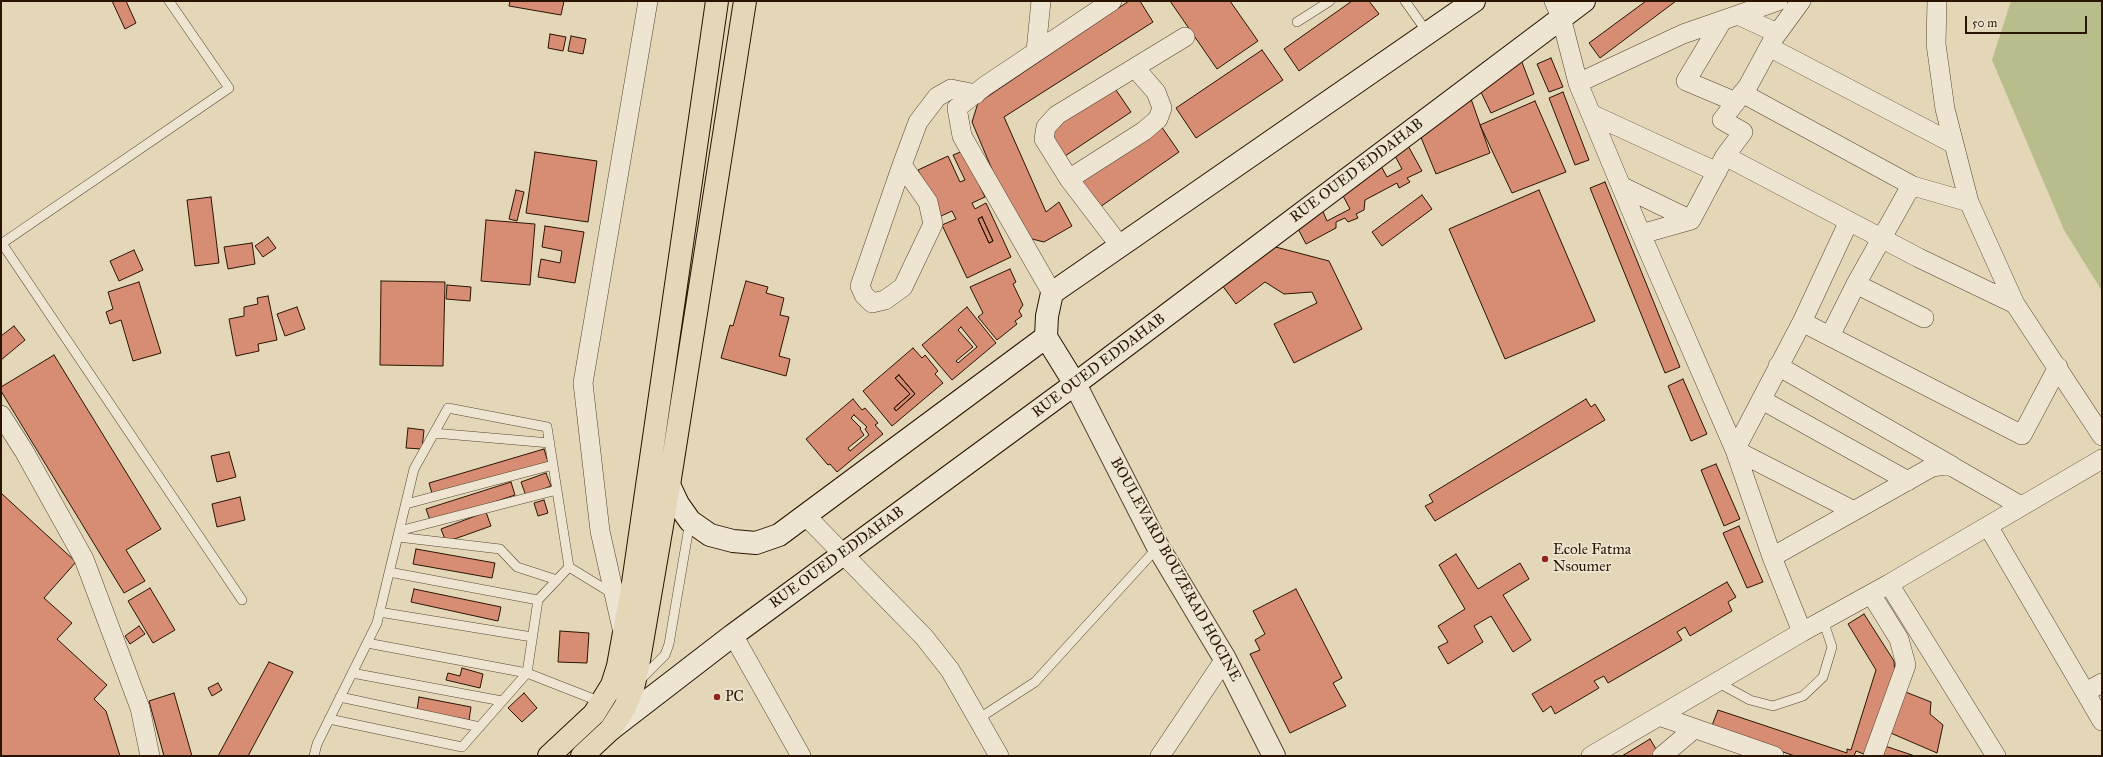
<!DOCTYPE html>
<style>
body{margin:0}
#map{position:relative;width:2103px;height:757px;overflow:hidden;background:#e3d7b8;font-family:"IM FELL Great Primer",serif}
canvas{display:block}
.frame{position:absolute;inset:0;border:2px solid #2a1400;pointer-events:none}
.scale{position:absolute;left:1965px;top:16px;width:122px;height:18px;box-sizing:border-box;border:2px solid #2a1400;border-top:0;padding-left:5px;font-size:12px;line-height:14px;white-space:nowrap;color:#2a1400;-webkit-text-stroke:3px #ede5d1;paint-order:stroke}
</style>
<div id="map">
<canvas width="2103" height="757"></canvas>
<div class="frame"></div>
<div class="scale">50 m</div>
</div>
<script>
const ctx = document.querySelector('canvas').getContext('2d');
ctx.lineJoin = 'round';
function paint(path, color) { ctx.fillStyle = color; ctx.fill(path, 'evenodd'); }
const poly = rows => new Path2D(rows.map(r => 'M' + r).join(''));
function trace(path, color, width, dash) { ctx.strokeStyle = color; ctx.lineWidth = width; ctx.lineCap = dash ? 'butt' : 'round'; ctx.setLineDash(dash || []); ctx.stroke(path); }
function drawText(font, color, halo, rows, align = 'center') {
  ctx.font = font + ' "IM FELL Great Primer",serif'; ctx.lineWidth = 3.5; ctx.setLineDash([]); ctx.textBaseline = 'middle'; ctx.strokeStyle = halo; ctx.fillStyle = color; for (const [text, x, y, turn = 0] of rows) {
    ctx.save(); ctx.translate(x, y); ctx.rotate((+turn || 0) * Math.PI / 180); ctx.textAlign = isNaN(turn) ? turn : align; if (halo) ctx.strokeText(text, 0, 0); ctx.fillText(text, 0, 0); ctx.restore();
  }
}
const green = poly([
 [2011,1,2102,1,2102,291,2064,230,1992,60]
]);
const building = poly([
 [112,1,126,1,136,23,125,29,112,1],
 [510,1,564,1,561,15,509,6,510,1],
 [1129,1,1140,1,1153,22,1004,117,1046,212,1059,202,1072,226,1044,242,1020,236,972,122,978,103,1129,1],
 [1170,1,1230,1,1258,41,1217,69,1170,1],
 [1352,1,1369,1,1379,14,1299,71,1284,49,1352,1],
 [1646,1,1676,1,1600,58,1589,43,1646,1],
 [550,34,566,37,563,51,548,48,550,34],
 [571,36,586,39,583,54,568,51,571,36],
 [1262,50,1283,80,1196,138,1176,108,1262,50],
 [1520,57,1534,94,1491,113,1479,88,1520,57],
 [1551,58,1563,87,1549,92,1537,64,1551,58],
 [1114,87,1131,112,1065,156,1049,131,1114,87],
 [1563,92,1589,160,1575,165,1549,98,1563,92],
 [1470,96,1490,153,1436,174,1420,135,1470,96],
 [1535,101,1566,172,1512,193,1480,125,1535,101],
 [1161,126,1179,152,1100,207,1081,181,1161,126],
 [1407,144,1422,171,1407,178,1410,182,1399,188,1397,183,1365,200,1364,210,1356,214,1358,218,1348,222,1345,218,1336,222,1336,228,1306,244,1296,225,1321,207,1327,221,1350,209,1341,192,1380,164,1387,177,1402,169,1394,154,1407,144],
 [963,151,985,197,972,203,975,209,986,203,1011,257,967,278,942,225,956,219,952,211,939,217,918,170,948,156,960,182,965,180,953,155,963,151],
 [982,217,993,241,989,243,978,219,982,217],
 [535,152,597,161,588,222,526,213,535,152],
 [1605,182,1680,367,1665,373,1590,188,1605,182],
 [516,190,524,192,517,221,509,219,516,190],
 [1539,190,1595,321,1505,359,1449,229,1539,190],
 [1422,195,1432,209,1382,246,1372,232,1422,195],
 [211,197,219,263,195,266,187,200,211,197],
 [982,217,993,241,989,243,978,219,982,217],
 [486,220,535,224,530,285,481,281,486,220],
 [545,226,584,232,575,283,538,277,541,259,560,263,562,251,542,247,545,226],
 [268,237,276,248,263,257,255,246,268,237],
 [252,243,255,264,228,269,224,247,252,243],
 [1268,245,1329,261,1362,329,1294,363,1274,324,1317,303,1312,292,1284,294,1265,282,1236,304,1219,281,1268,245],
 [134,250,143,270,119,281,110,261,134,250],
 [1010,269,1016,282,1013,284,1023,305,1019,311,1022,316,1015,321,1017,324,997,340,978,317,983,313,970,287,1010,269],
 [381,281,445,282,443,366,380,365,381,281],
 [746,281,768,287,766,293,784,298,780,315,789,317,779,356,790,359,786,376,721,358,730,325,733,326,746,281],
 [139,282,161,353,133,361,121,320,110,324,106,312,113,309,108,292,139,282],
 [447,285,471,287,470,301,446,299,447,285],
 [268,296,277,340,258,344,259,351,236,356,229,319,244,316,244,307,258,304,257,298,268,296],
 [297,307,305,329,285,336,277,314,297,307],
 [967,307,996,343,952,380,922,345,967,307],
 [961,327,977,347,958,363,956,361,973,347,958,330,961,327],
 [14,326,25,340,1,360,1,336,14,326],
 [913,348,922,358,925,355,938,371,935,374,943,383,892,426,863,391,913,348],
 [899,375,915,394,896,411,894,408,910,394,895,378,899,375],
 [54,355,161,529,126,550,145,581,124,593,1,391,1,387,54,355],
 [899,375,915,394,896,411,894,408,910,394,895,378,899,375],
 [1683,379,1707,434,1691,441,1668,386,1683,379],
 [853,399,862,410,865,408,878,423,875,425,883,434,837,472,830,464,828,465,806,439,853,399],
 [854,415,867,427,865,429,869,435,850,451,848,448,864,435,860,429,861,428,851,418,854,415],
 [1586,399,1591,407,1595,404,1605,420,1435,521,1425,506,1433,502,1429,495,1586,399],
 [408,428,424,430,422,449,406,448,408,428],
 [544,449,548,462,433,497,429,483,544,449],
 [229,452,236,477,217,482,211,456,229,452],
 [1716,464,1740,519,1724,526,1701,470,1716,464],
 [546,473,551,486,526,496,521,482,546,473],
 [511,482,515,495,431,523,426,509,511,482],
 [1,493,76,562,44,598,72,623,57,639,107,685,94,699,106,711,120,756,1,756,1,493],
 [240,497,245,520,217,527,212,504,240,497],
 [544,500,548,513,538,516,534,503,544,500],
 [486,512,491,526,446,542,441,529,486,512],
 [1739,526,1763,582,1747,588,1723,533,1739,526],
 [416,549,495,563,492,578,413,564,416,549],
 [1456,554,1478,589,1520,563,1529,579,1503,595,1531,640,1513,652,1491,616,1474,626,1483,642,1448,664,1438,647,1448,642,1438,626,1465,609,1439,565,1456,554],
 [1727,582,1736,597,1728,602,1732,611,1690,636,1685,627,1677,632,1682,640,1608,683,1604,676,1594,681,1599,688,1555,714,1551,706,1543,712,1532,694,1727,582],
 [150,588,175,630,153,643,128,601,150,588],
 [414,589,501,607,498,621,411,602,414,589],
 [1296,589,1342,678,1333,683,1346,706,1290,733,1250,654,1260,650,1255,640,1265,634,1253,611,1296,589],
 [1864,614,1894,661,1895,677,1869,756,1856,751,1854,756,1795,756,1711,728,1718,710,1847,753,1847,749,1851,750,1876,670,1848,624,1864,614],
 [139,626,145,634,130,644,125,636,139,626],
 [560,631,589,633,587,663,558,662,560,631],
 [269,662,293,672,248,756,218,756,269,662],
 [462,668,483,674,480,688,446,680,448,673,460,676,462,668],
 [218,683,222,690,212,696,208,688,218,683],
 [1903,691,1931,702,1930,714,1943,725,1937,753,1886,731,1903,691],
 [174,693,192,756,164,756,149,701,174,693],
 [524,693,537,708,522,722,508,708,524,693],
 [419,697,471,707,469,720,417,710,419,697],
 [1650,739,1659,754,1656,756,1622,756,1650,739],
 [1879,744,1915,756,1875,756,1879,744]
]);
const service = poly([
 [1405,1,1427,32],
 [1297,22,1330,1],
 [1,242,242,600],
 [1,244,229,88,169,1],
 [434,433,550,443],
 [406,504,553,465],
 [399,531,557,490],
 [398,537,500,549,517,567,557,580],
 [389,572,538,600],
 [379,612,532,637],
 [367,643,527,673,538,600,569,567],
 [352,673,502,701],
 [639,681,665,655,669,644,690,521],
 [1717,682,1750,700,1773,706,1803,696,1823,677,1832,647,1823,620],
 [340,697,480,727],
 [329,719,462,747,527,673,601,702],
 [978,719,1035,682,1158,547],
 [314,756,317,744,377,623,414,469,448,408,547,427,569,567,613,594]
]);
const minor = poly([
 [1554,1,1561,17,1578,83,1641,234,1735,450,1772,557,1802,632],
 [1937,1,1936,44,1945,109,1969,202,2015,304,2102,436],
 [1738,15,1777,33],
 [1722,21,1686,81,1736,102],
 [1769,47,1954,144],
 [1036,51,1041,1],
 [1578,83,1683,34,1778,1],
 [1742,93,1913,186],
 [1591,114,1717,172],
 [1725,156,1743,132,1722,120,1748,86,1774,38,1801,1],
 [902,165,928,202,933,224,903,287,885,300,872,303,864,295,860,286,902,165,918,122,937,97,951,89,976,94],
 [1069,179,1144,131,1158,119,1162,108,1156,92,1135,68],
 [1621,186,1691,220],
 [1641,234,1691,220,1725,156,1919,258,2015,304],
 [1120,246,1069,179,1044,139,1046,127,1057,115,1185,37],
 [1856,284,1924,318],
 [1052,293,962,136,957,108,985,86,1112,1],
 [1802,322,1849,221],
 [1830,336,1856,284,1907,193,1913,186,1969,202],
 [1778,366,1952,466],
 [1762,400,1908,481],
 [1,415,24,451,84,559,140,708,150,756],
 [1854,511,1735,450,1802,322,2022,435,2058,367],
 [805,515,924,637,950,670,999,756],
 [1988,526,2102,721],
 [1772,557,1932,467,1946,465,1953,467,2021,506],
 [1889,584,1996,756],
 [1871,594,1899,639,1906,665,1873,756],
 [623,633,600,531,583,383,648,1],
 [733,635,801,756],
 [2086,692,2102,683],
 [1659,716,1774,756],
 [1160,756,1225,659],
 [1591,756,1802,632,1889,584,2102,459],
 [1662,756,1694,729]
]);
const tertiary = poly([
 [1075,384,1158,547,1225,659,1274,756]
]);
const secondary = poly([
 [1046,337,1075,384],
 [669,485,678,504,690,521,710,535,733,541,756,543,779,535,1046,337,1047,316,1052,293,1474,1],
 [611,729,733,635,1075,384,1584,1]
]);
const trunk = poly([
 [549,756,594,714,612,685,618,666,633,583,717,1],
 [582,756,611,729,625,707,633,688,638,666,669,485,745,1]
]);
const markers = [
 [1545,559,4,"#8f2418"],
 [717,697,4,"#8f2418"]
];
const streetNames = [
 ["RUE OUED EDDAHAB",1357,171,-37],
 ["RUE OUED EDDAHAB",1099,366,-37],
 ["RUE OUED EDDAHAB",837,558,-36],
 ["BOULEVARD BOUZERAD HOCINE",1175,570,61]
];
const poiNames = [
 ["Ecole Fatma",1553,550],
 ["Nsoumer",1553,567],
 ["PC",725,697]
];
paint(green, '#b9bd8b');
paint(building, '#d78d73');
trace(building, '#2a1400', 1);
trace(service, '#58452e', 10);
trace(minor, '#58452e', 20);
trace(tertiary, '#58452e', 24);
trace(secondary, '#2a1400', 24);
trace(trunk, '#2a1400', 24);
trace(service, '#ede5d1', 9);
trace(minor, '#ede5d1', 19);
trace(tertiary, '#ede5d1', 22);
trace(secondary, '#ede5d1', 22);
trace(trunk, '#e3d7b8', 22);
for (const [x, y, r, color] of markers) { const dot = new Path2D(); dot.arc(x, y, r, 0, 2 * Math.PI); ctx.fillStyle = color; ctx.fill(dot); trace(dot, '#ede5d1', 1.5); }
drawText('15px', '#2a1400', '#ede5d1', streetNames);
drawText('15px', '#2a1400', '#ede5d1', poiNames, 'left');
</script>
